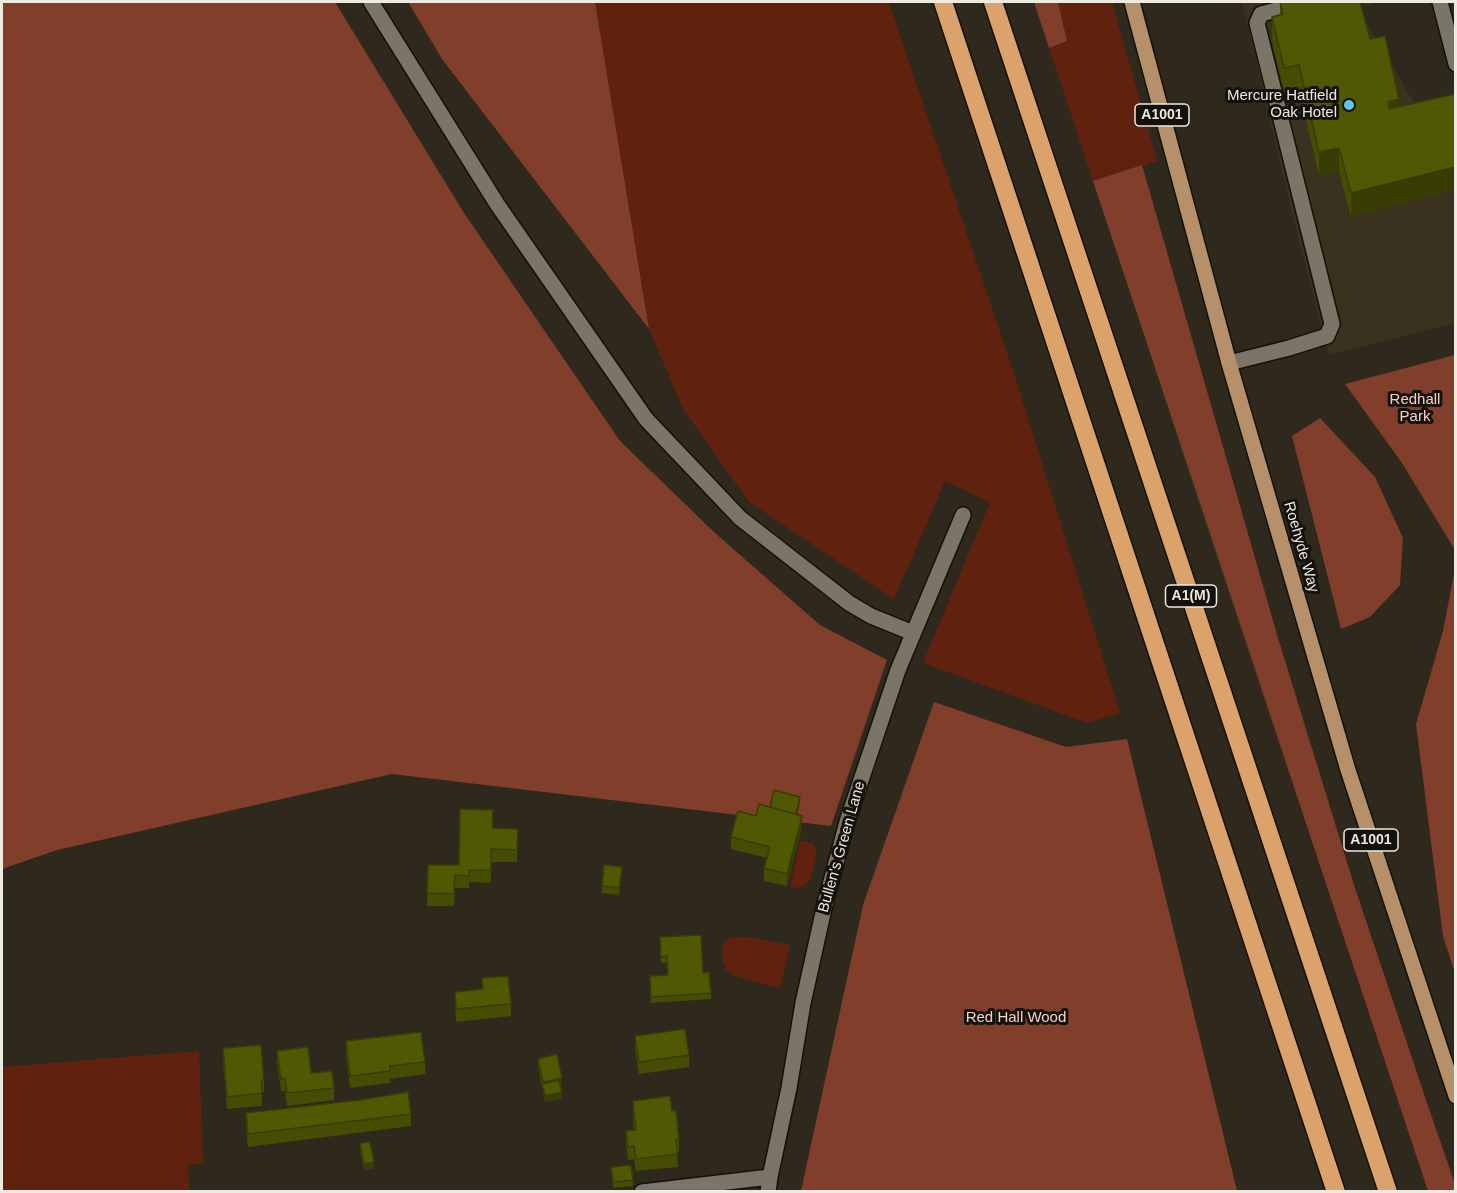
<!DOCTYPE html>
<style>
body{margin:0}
#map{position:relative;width:1457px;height:1193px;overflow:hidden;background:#2e291c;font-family:Arial,sans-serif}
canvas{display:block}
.frame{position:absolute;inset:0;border:3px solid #edeae2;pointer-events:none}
</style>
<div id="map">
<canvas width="1457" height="1193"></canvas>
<div class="frame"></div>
</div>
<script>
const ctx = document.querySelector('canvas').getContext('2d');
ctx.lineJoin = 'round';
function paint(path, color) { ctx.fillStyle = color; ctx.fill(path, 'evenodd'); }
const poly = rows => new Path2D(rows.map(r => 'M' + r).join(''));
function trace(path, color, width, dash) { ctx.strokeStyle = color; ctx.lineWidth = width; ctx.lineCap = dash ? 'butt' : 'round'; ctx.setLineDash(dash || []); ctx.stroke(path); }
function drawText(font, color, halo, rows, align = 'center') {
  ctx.font = font + ' Arial,sans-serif'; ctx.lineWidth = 6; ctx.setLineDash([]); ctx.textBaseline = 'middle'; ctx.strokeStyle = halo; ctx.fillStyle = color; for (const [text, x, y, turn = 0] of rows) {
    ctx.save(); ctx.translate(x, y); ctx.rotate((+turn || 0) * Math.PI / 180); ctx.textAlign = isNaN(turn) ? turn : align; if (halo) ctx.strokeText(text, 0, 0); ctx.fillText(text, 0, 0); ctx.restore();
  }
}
const built = poly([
 [1242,2,1354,2,1418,109,1455,111,1455,323,1329,355,1297,233]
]);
const green = poly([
 [595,2,889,2,1017,383,1120,713,1087,723,923,663,990,502,945,481,894,599,749,502,683,409,649,329],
 [1058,2,1112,2,1157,161,1093,181,1049,48,1067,41],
 [800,841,812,843,817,851,811,878,808,883,802,886,794,888,790,887],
 [731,937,746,937,790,945,780,989,733,975,726,970,723,963,722,951,725,942],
 [199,1051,203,1163,187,1165,190,1191,2,1191,2,1067]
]);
const forest = poly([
 [2,2,335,2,464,213,620,441,715,533,820,625,887,660,831,826,392,774,57,850,2,869],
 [408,2,595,2,649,329,442,59],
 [1034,2,1058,2,1067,41,1049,48],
 [1142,165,1278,638,1354,885,1427,1103,1455,1184,1455,1191,1428,1191,1093,181],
 [1455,355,1456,355,1455,550,1402,463,1345,384],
 [1320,418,1375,477,1403,538,1400,585,1370,617,1341,629,1292,436],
 [1455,568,1455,973,1443,936,1416,724,1443,631],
 [934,702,1066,747,1127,739,1237,1191,801,1191,863,905]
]);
const minor = poly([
 [371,2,497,204,646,419,740,518,849,603,871,616,913,633],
 [1440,2,1456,64],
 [1229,363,1289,348,1327,336,1332,324,1257,23,1261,14,1308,2],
 [642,1192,770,1177],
 [768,1192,770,1177,789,1088,803,1003,825,904,847,822,898,670,963,515]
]);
const major = poly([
 [1132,2,1229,363,1348,770,1456,1096]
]);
const highway = poly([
 [943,2,1336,1192],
 [993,2,1388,1192]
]);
const wall = poly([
 [1280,2,1360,2,1351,217,1339,172,1319,176,1299,89,1284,91,1272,41,1272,17,1280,15],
 [800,803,797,814,802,828,787,886,764,881,764,868,767,858,731,849,731,837,756,816,770,807],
 [493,828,518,829,517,862,491,862,491,883,469,882,469,888,455,888,454,906,427,906,428,865,459,865],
 [622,873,619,895,602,893,602,886],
 [660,937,703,973,711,993,711,999,651,1003,650,976,667,975,667,963,661,963],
 [482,978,511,1004,511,1016,456,1022,455,1005,455,992,482,990],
 [635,1036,689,1055,689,1067,639,1074,635,1049],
 [346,1041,425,1062,425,1074,390,1079,390,1083,350,1088,346,1054],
 [223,1048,264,1080,264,1092,262,1092,262,1106,227,1109,223,1061],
 [277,1051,334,1088,334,1100,287,1106,285,1091,281,1091,277,1063],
 [538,1059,562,1084,560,1085,562,1098,545,1102,538,1065],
 [633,1101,672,1111,679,1139,679,1152,677,1152,678,1167,636,1171,634,1159,628,1160,626,1143,626,1131,634,1130,633,1113],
 [246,1113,411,1114,411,1126,248,1147,246,1125],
 [360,1143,374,1168,364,1170,360,1150],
 [611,1167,633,1180,633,1186,613,1188]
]);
const shadedWall = poly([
 [1364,2,1380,2,1364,6],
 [1399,99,1399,123,1388,126,1388,102],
 [1339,148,1339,172,1319,176,1319,152],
 [1455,167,1455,190,1351,217,1351,193],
 [800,797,800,803,795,822,795,816],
 [802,816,802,828,787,886,787,874],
 [562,1078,562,1084,543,1089,543,1082],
 [562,1092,562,1098,545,1102,545,1096],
 [374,1162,374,1168,364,1170,364,1164]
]);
const building = poly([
 [1280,2,1360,2,1370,39,1385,36,1399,99,1388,102,1389,109,1455,94,1455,167,1351,193,1339,148,1319,152,1299,65,1284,68,1272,17,1283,14,1280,2],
 [774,790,800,797,796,814,770,807,774,790],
 [759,804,802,816,787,874,764,868,770,847,731,837,738,811,756,816,759,804],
 [460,809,493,810,492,828,518,829,517,850,491,849,491,870,469,870,469,876,455,875,454,894,427,893,428,865,459,865,460,809],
 [604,865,622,867,619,888,602,886,604,865],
 [701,935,703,973,709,972,711,993,651,997,650,976,668,975,667,956,661,957,660,937,701,935],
 [508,976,511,1004,456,1009,455,992,483,989,482,978,508,976],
 [685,1029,689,1055,639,1062,635,1036,685,1029],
 [421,1032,425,1062,390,1066,390,1071,350,1076,346,1041,421,1032],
 [261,1045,264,1080,261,1080,262,1093,227,1097,223,1048,261,1045],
 [308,1047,311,1073,332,1071,334,1088,287,1093,285,1078,281,1079,277,1051,308,1047],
 [557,1054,562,1078,543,1082,538,1059,557,1054],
 [559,1080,562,1092,545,1096,542,1084,559,1080],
 [408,1092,411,1114,248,1134,246,1113,360,1100,408,1092],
 [670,1096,672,1111,676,1110,679,1139,676,1140,678,1154,636,1159,634,1146,628,1147,626,1131,636,1130,633,1101,670,1096],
 [370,1142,374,1162,364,1164,360,1143,370,1142],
 [631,1165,633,1180,613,1182,611,1167,631,1165]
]);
const markers = [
 [1349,105,6,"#5cc7e7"]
];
const shields = [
 [1162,115,54],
 [1191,596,51],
 [1371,840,54]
];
const shieldNames = [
 ["A1001",1162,115],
 ["A1(M)",1191,596],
 ["A1001",1371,840]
];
const poiNames = [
 ["Mercure Hatfield",1337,96],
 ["Oak Hotel",1337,113]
];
const parkNames = [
 ["Redhall",1415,400],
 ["Park",1415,417],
 ["Red Hall Wood",1016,1018]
];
const streetNames = [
 ["Roehyde Way",1301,547,74],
 ["Bullen's Green Lane",842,847,-74]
];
paint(built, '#3a321f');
paint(green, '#60210e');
paint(forest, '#813e2a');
trace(minor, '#161106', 18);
trace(major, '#161106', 18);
trace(highway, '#161106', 21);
trace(minor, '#7a7566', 15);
trace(major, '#b5906a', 15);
trace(highway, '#dca26c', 18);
paint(wall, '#454c03');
paint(shadedWall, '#383e03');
paint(building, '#505804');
trace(building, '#383e03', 1.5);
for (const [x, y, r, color] of markers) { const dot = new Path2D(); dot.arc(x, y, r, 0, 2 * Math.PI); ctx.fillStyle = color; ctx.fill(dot); trace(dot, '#14120c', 2); }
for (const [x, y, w] of shields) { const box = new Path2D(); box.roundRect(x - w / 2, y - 11, w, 22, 4.5); ctx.fillStyle = '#14120c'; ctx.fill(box); trace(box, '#edeae2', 1.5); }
drawText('bold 14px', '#edeae2', null, shieldNames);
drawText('15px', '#edeae2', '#14120c', poiNames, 'right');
drawText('15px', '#facfc3', '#14120c', parkNames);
drawText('15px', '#edeae2', '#14120c', streetNames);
</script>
